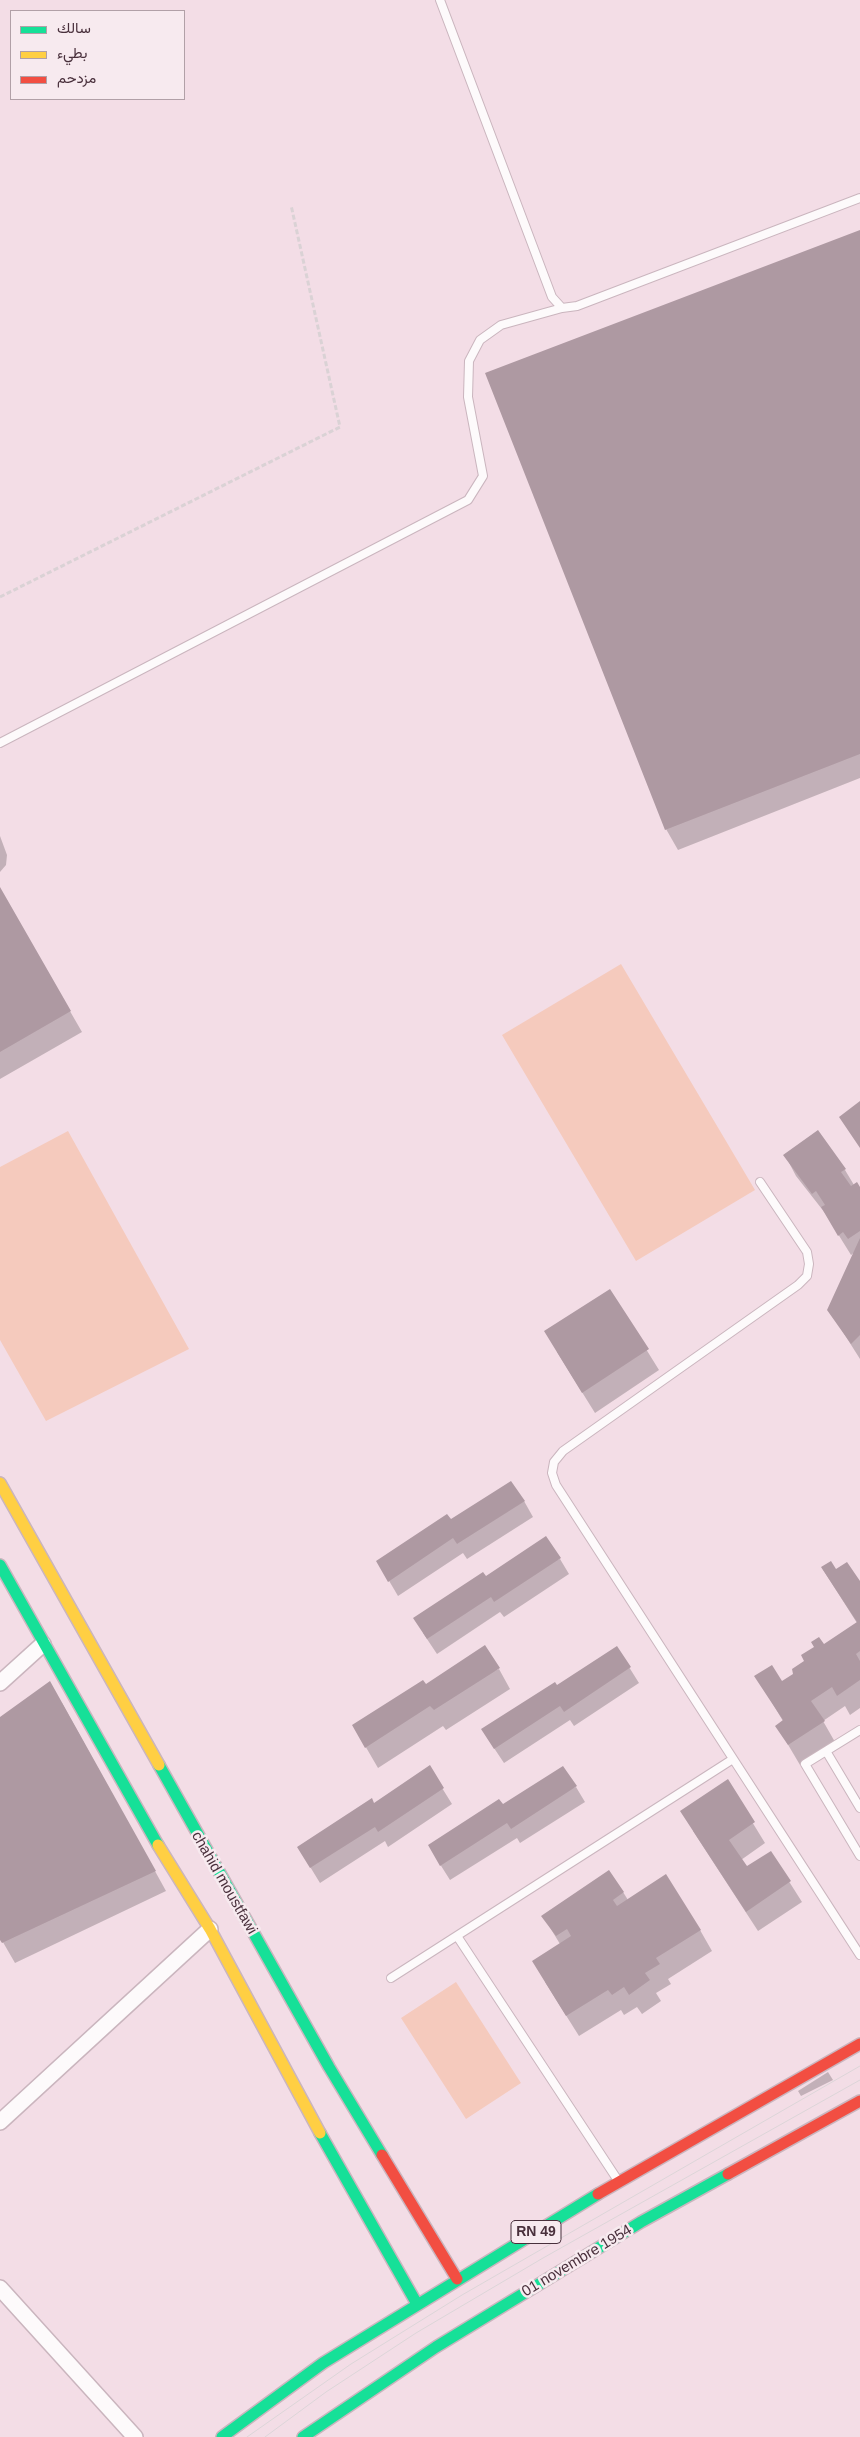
<!DOCTYPE html>
<meta charset="utf-8">
<style>
body{margin:0}
#map{position:relative;width:860px;height:2437px;overflow:hidden;background:#f3dde6;font-family:Arial,Vazirmatn,sans-serif}
canvas{display:block}
.legend{position:absolute;left:10px;top:10px;width:175px;height:90px;box-sizing:border-box;background:#f7eaef;border:1px solid #b1a0a7;margin:0;padding:6px 9px;list-style:none;font-size:15px;color:#49303c}
.legend li{display:flex;align-items:center;gap:10px;height:25px}
.legend b{width:25px;border:1px solid #b1a0a7}
</style>
<div id="map">
<canvas width="860" height="2437"></canvas>
<ul class="legend">
<li><b style="height:6px;background:#16e098"></b>سالك</li>
<li><b style="height:6px;background:#ffcf43"></b>بطيء</li>
<li><b style="height:6px;background:#f24e42"></b>مزدحم</li>
</ul>
</div>
<script>
const ctx = document.querySelector('canvas').getContext('2d');
ctx.lineJoin = 'round';
function paint(path, color) { ctx.fillStyle = color; ctx.fill(path, 'evenodd'); }
const poly = rows => new Path2D(rows.map(r => 'M' + r).join(''));
function trace(path, color, width, dash) { ctx.strokeStyle = color; ctx.lineWidth = width; ctx.lineCap = dash ? 'butt' : 'round'; ctx.setLineDash(dash || []); ctx.stroke(path); }
function drawText(font, color, halo, rows, align = 'center') {
  ctx.font = font + ' Arial,sans-serif'; ctx.lineWidth = 5; ctx.setLineDash([]); ctx.textBaseline = 'middle'; ctx.strokeStyle = halo; ctx.fillStyle = color; for (const [text, x, y, turn = 0] of rows) {
    ctx.save(); ctx.translate(x, y); ctx.rotate((+turn || 0) * Math.PI / 180); ctx.textAlign = isNaN(turn) ? turn : align; if (halo) ctx.strokeText(text, 0, 0); ctx.fillText(text, 0, 0); ctx.restore();
  }
}
const green = poly([
 [621,964,755,1190,636,1261,502,1035],
 [68,1131,189,1349,46,1421,0,1340,0,1167],
 [456,1982,521,2083,466,2119,401,2018]
]);
const shadow = poly([
 [860,232,860,778,678,850,666,829],
 [0,836,7,855,6,865,0,872],
 [0,890,82,1032,0,1079],
 [785,1155,845,1170,854,1185,860,1190,860,1359,829,1310,855,1252,851,1255,825,1213,796,1176],
 [610,1291,659,1370,595,1413,557,1352],
 [524,1501,533,1517,467,1559,463,1553,398,1596,378,1562,450,1521],
 [560,1559,569,1574,504,1617,500,1612,437,1654,423,1633,485,1577],
 [822,1568,836,1571,860,1583,860,1708,850,1715,845,1706,823,1721,835,1742,800,1765,777,1726,783,1721,768,1696,794,1675,824,1646,857,1623],
 [617,1648,639,1683,574,1726,570,1720,504,1763,492,1745,557,1687],
 [499,1669,510,1689,446,1730,443,1726,378,1768,353,1725],
 [62,1703,166,1891,15,1963,0,1937,0,1719],
 [429,1767,452,1804,388,1847,385,1841,320,1883,298,1847,374,1805],
 [727,1781,765,1843,741,1860,746,1868,771,1853,802,1902,758,1931,693,1831],
 [576,1787,585,1802,520,1843,517,1838,450,1880,438,1861,503,1806],
 [623,1892,628,1900,700,1930,712,1951,668,1979,671,1984,656,1993,661,2001,642,2014,637,2007,624,2015,621,2010,579,2036,545,1982,560,1944,543,1916],
 [828,2072,833,2080,801,2096,798,2091]
]);
const building = poly([
 [860,230,860,754,665,830,485,373],
 [0,887,71,1011,0,1052],
 [860,1101,860,1148,839,1117],
 [818,1130,846,1169,841,1172,851,1186,857,1182,860,1187,860,1231,848,1239,843,1232,838,1236,821,1207,825,1205,816,1191,812,1194,783,1155],
 [860,1238,860,1335,851,1344,827,1310],
 [610,1289,649,1349,582,1393,544,1331],
 [511,1481,525,1501,457,1544,453,1538,388,1582,376,1561,447,1514,451,1519],
 [546,1536,561,1558,494,1602,491,1597,427,1639,413,1618,483,1572,486,1576],
 [831,1561,836,1569,847,1562,860,1581,860,1651,856,1654,860,1661,860,1680,837,1696,832,1687,811,1701,825,1721,788,1745,775,1726,783,1720,754,1676,772,1665,782,1681,793,1674,792,1669,804,1661,801,1655,814,1647,811,1642,819,1637,824,1644,857,1622,821,1567],
 [485,1645,500,1668,434,1710,430,1706,365,1748,352,1725,423,1680,426,1684],
 [617,1646,631,1667,564,1712,560,1706,494,1749,481,1729,555,1682,557,1685],
 [50,1681,156,1871,2,1943,0,1940,0,1717],
 [430,1765,444,1788,378,1832,375,1827,310,1868,297,1847,372,1798,374,1803],
 [563,1766,577,1786,511,1829,507,1823,440,1866,428,1845,499,1799,503,1804],
 [728,1779,755,1822,729,1840,747,1866,771,1851,791,1881,746,1912,680,1811],
 [609,1870,624,1892,613,1900,617,1906,666,1874,701,1930,656,1958,660,1964,645,1973,650,1980,629,1995,624,1987,612,1995,608,1990,566,2016,532,1961,571,1936,567,1929,556,1936,541,1916]
]);
const path = poly([
 [0,597,340,427,291,205]
]);
const lane = poly([
 [440,0,552,297,562,308,577,306,860,198],
 [0,743,468,500,483,476,468,397,469,361,480,340,501,325,562,308],
 [760,1182,807,1252,809,1264,807,1276,798,1285,563,1451,554,1462,552,1473,556,1485,860,1955],
 [860,1730,805,1764,860,1856],
 [826,1751,860,1808],
 [457,1936,617,2179],
 [391,1978,733,1759]
]);
const street = poly([
 [0,1683,43,1644],
 [0,2122,210,1929],
 [0,2288,135,2437]
]);
const fast = poly([
 [0,1565,158,1845],
 [159,1765,329,2067,382,2155],
 [320,2133,417,2304],
 [222,2437,323,2363,598,2194],
 [303,2437,436,2347,641,2222,728,2174]
]);
const slow = poly([
 [0,1483,159,1765],
 [158,1845,210,1929,320,2133]
]);
const jam = poly([
 [382,2155,457,2279],
 [728,2174,860,2101],
 [598,2194,860,2044]
]);
const tram = poly([
 [247,2437,351,2364,462,2295,860,2066],
 [265,2437,326,2392,416,2333,543,2258,860,2080]
]);
const shields = [
 [536,2232,50]
];
const shieldNames = [
 ["RN 49",536,2232]
];
const streetNames = [
 ["chahid moustfawi",224,1883,60],
 ["01 novembre 1954",577,2261,-31]
];
paint(green, '#f5cabd');
paint(shadow, '#0003');
paint(building, '#ae99a2');
trace(lane, '#cab5be', 10);
trace(street, '#cab5be', 18);
trace(fast, '#cab5be', 14);
trace(slow, '#cab5be', 14);
trace(jam, '#cab5be', 14);
trace(path, '#dad2d5', 3, [5, 2.5]);
trace(lane, '#fdfafb', 8);
trace(street, '#fdfafb', 15);
trace(fast, '#16e098', 11);
trace(slow, '#ffcf43', 11);
trace(jam, '#f24e42', 11);
trace(tram, '#dcd5d8', 1);
for (const [x, y, w] of shields) { const box = new Path2D(); box.roundRect(x - w / 2, y - 11.5, w, 23, 4); ctx.fillStyle = '#f7eaef'; ctx.fill(box); trace(box, '#49303c', 1); }
drawText('bold 14px', '#49303c', null, shieldNames);
drawText('15px', '#49303c', '#f7eaef', streetNames);
</script>
